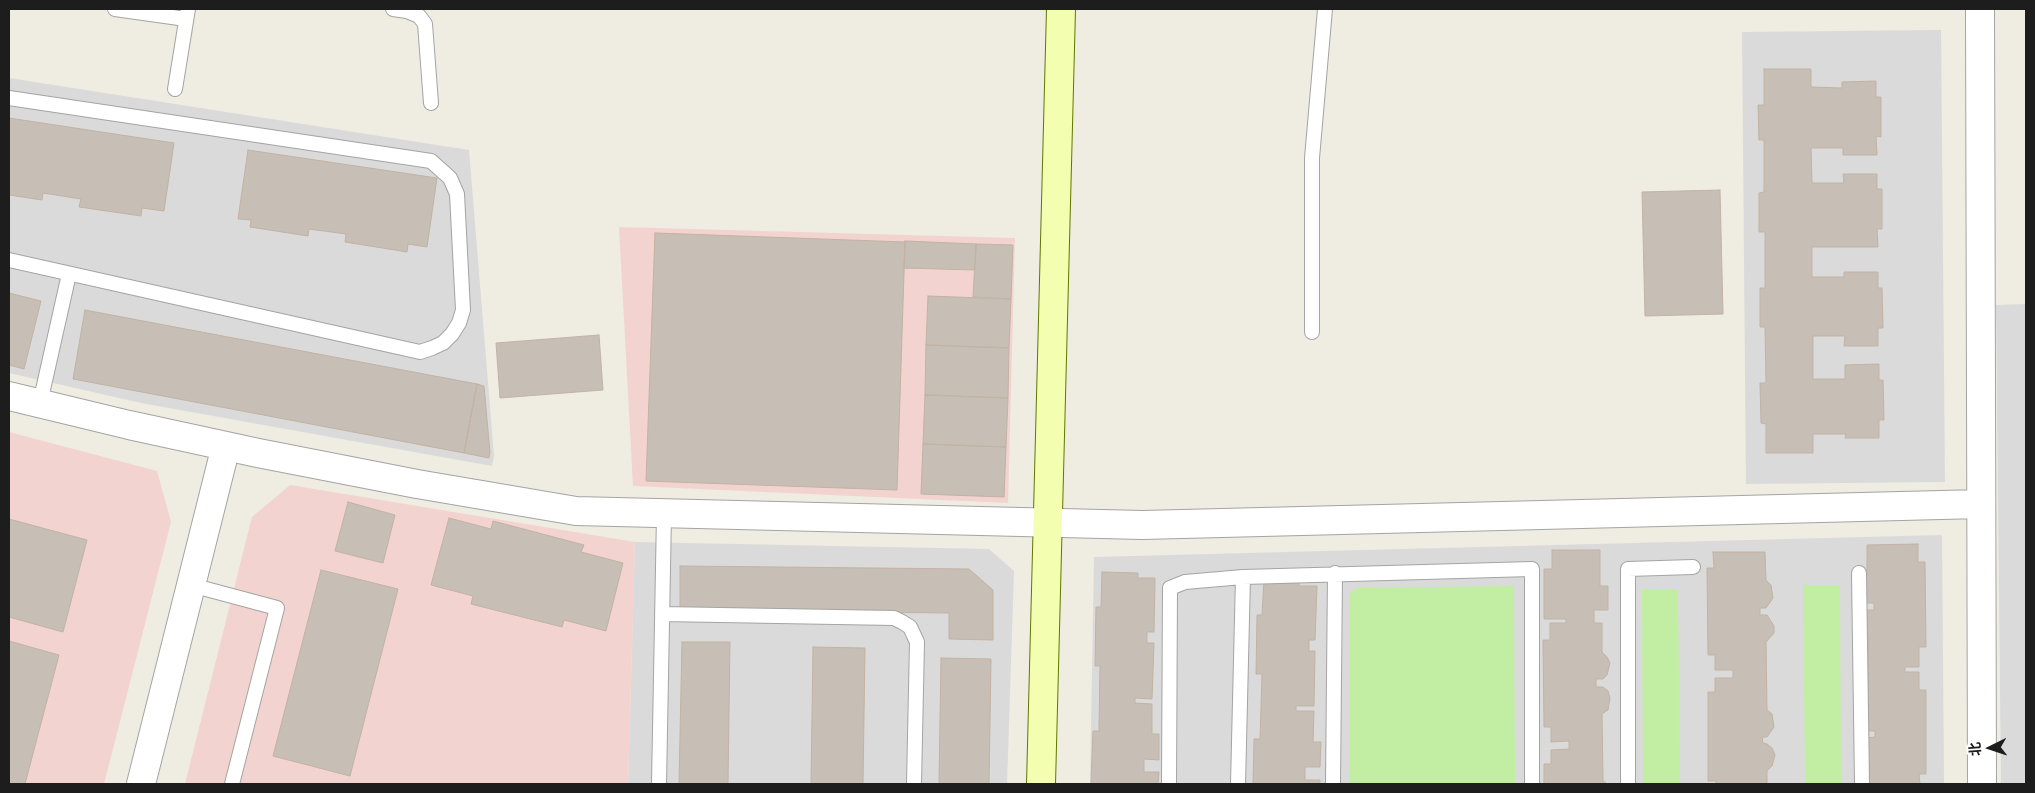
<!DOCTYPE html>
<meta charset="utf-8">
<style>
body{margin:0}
#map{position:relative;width:2035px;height:793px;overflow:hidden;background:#efece2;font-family:"PT Sans Narrow","Noto Sans SC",sans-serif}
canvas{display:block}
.frame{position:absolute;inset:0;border:10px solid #1d1d1d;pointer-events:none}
.north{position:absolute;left:1965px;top:723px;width:50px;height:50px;-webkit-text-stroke:4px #fff;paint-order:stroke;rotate:266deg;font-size:14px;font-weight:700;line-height:20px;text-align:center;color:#1d1d1d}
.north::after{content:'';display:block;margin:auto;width:18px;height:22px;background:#1d1d1d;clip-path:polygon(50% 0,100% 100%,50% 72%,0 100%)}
</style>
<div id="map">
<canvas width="2035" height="793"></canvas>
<div class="frame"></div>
<div class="north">北</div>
</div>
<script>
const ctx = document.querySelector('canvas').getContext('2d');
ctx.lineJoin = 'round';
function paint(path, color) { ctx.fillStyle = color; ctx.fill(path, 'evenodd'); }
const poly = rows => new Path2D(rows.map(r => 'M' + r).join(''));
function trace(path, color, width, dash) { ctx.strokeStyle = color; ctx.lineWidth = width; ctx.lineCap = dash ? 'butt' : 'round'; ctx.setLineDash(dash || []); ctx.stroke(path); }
const residential = poly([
 [1941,30,1945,482,1746,484,1742,32],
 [9,78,469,150,494,456,492,466,141,403,9,373],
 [2026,304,2026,784,2001,784,1996,305],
 [1942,535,1944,784,1090,784,1094,557],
 [635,542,989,549,1014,571,1007,784,628,784]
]);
const commercial = poly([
 [619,227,1015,238,1008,503,633,486],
 [9,432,157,471,171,522,104,784,9,784],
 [290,485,635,542,628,784,185,784,252,517]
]);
const grass = poly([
 [1803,585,1840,585,1841,784,1805,784],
 [1514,586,1515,784,1350,784,1350,594,1356,588],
 [1642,589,1678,589,1680,784,1643,784]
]);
const building = poly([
 [1764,69,1811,69,1811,87,1842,88,1842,82,1876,81,1876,97,1881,97,1881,137,1876,136,1877,155,1843,155,1843,148,1811,148,1812,183,1844,183,1843,174,1877,174,1877,189,1882,189,1882,229,1877,229,1878,247,1812,247,1812,277,1844,277,1844,272,1878,272,1878,288,1882,288,1883,328,1878,328,1878,346,1844,346,1845,336,1813,336,1813,379,1845,379,1845,365,1879,364,1879,380,1883,380,1884,420,1879,420,1879,438,1845,438,1846,434,1813,434,1813,453,1766,453,1766,424,1761,423,1760,383,1766,383,1765,327,1760,327,1760,288,1765,288,1765,232,1759,232,1759,193,1764,192,1764,140,1759,140,1758,105,1764,105,1764,69],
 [9,118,174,143,164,211,142,208,141,216,79,207,81,199,43,193,42,200,9,195,9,118],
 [248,150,437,178,427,247,408,244,407,252,345,242,346,234,309,229,308,236,250,227,251,220,238,219,248,150],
 [1720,190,1723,314,1645,316,1642,192,1720,190],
 [655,233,905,242,897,490,646,481,655,233],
 [905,241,976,244,975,270,904,268,905,241],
 [976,244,1013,245,1011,299,973,297,976,244],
 [9,293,41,301,24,369,9,365,9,293],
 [928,296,1011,299,1009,348,926,345,928,296],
 [85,310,477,384,464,453,73,379,85,310],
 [599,335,603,390,500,398,496,343,599,335],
 [926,345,1009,348,1008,398,925,395,926,345],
 [477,384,484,386,490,453,489,458,464,453,477,384],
 [925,395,1008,398,1006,447,923,444,925,395],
 [923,444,1006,447,1004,497,921,494,923,444],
 [348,502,395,515,383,563,335,551,348,502],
 [449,518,491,529,493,521,584,545,581,552,623,563,606,631,564,620,562,627,471,604,473,596,431,585,449,518],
 [9,519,87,540,63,632,9,617,9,519],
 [1918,544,1918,562,1925,562,1926,647,1919,647,1919,667,1905,667,1905,672,1919,672,1919,690,1926,690,1926,774,1919,774,1920,784,1869,784,1869,764,1866,765,1865,738,1875,737,1875,731,1864,731,1864,704,1868,704,1868,637,1864,637,1864,610,1874,610,1874,603,1863,603,1863,576,1867,576,1867,545,1918,544],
 [1552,550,1600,550,1600,586,1608,586,1608,610,1594,610,1594,623,1602,623,1602,652,1607,657,1610,663,1607,675,1603,679,1596,679,1596,687,1603,687,1608,691,1610,698,1608,710,1602,714,1603,781,1607,784,1544,784,1544,764,1551,764,1551,750,1569,749,1569,741,1551,742,1551,727,1544,727,1543,640,1550,640,1550,623,1566,623,1566,619,1544,619,1544,569,1552,569,1552,550],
 [1713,552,1765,552,1766,580,1771,585,1773,598,1766,608,1760,608,1760,615,1767,615,1774,626,1774,633,1766,642,1767,710,1772,714,1774,727,1767,737,1762,737,1763,743,1767,744,1772,748,1775,755,1772,766,1767,771,1767,784,1716,784,1716,781,1708,781,1708,692,1715,692,1715,678,1733,678,1733,670,1715,670,1715,655,1708,655,1707,568,1714,568,1713,552],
 [680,566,969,569,993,590,993,640,949,639,949,613,680,610,680,566],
 [321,570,398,589,350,776,273,756,321,570],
 [1102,572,1138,573,1138,578,1155,578,1154,632,1147,632,1147,643,1154,643,1152,699,1135,698,1135,703,1152,704,1152,734,1159,734,1159,760,1144,759,1144,772,1159,772,1158,784,1091,784,1093,731,1099,731,1100,666,1095,666,1096,607,1101,607,1102,572],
 [1264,580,1299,581,1299,586,1317,586,1315,640,1309,640,1309,651,1315,651,1314,706,1296,706,1296,711,1314,711,1313,742,1321,742,1320,767,1305,767,1305,780,1320,780,1320,784,1253,784,1254,739,1260,739,1262,674,1256,674,1257,615,1262,615,1264,580],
 [9,641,59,655,25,784,9,784,9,641],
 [682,642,730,642,728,784,679,784,682,642],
 [813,647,865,648,863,784,811,784,813,647],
 [941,658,991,659,989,784,939,784,941,658]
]);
const lane = poly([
 [115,9,186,19],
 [393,9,407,11,419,16,425,24,431,103],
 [175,89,188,9],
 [9,98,431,161,450,178,457,194,463,310,459,323,452,334,443,343,432,348,420,352,9,260],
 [1312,332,1312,158,1325,9],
 [40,403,69,274],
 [1859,573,1862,784],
 [191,585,277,608,232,784],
 [662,614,894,618,902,622,910,627,917,642,914,784],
 [659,784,664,514],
 [1169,784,1170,588,1185,582,1243,577,1532,569,1532,784],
 [1238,784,1243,577],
 [1333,784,1335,573],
 [1628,784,1628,569,1693,567]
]);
const street = poly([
 [1980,9,1982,784],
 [9,396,129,425,258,453,417,484,576,511,1142,525,1981,504],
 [141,784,226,446]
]);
const secondary = poly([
 [1041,784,1061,9]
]);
paint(residential, '#dbdada');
paint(commercial, '#f2d3cf');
paint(grass, '#c1eea3');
paint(building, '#c7beb5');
trace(building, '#c2b3a3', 1);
trace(lane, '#a4a4a4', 16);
trace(street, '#a4a4a4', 30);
trace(secondary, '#617800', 30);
trace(lane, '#fff', 14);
trace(street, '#fff', 28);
trace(secondary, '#f4feb0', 28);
</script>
